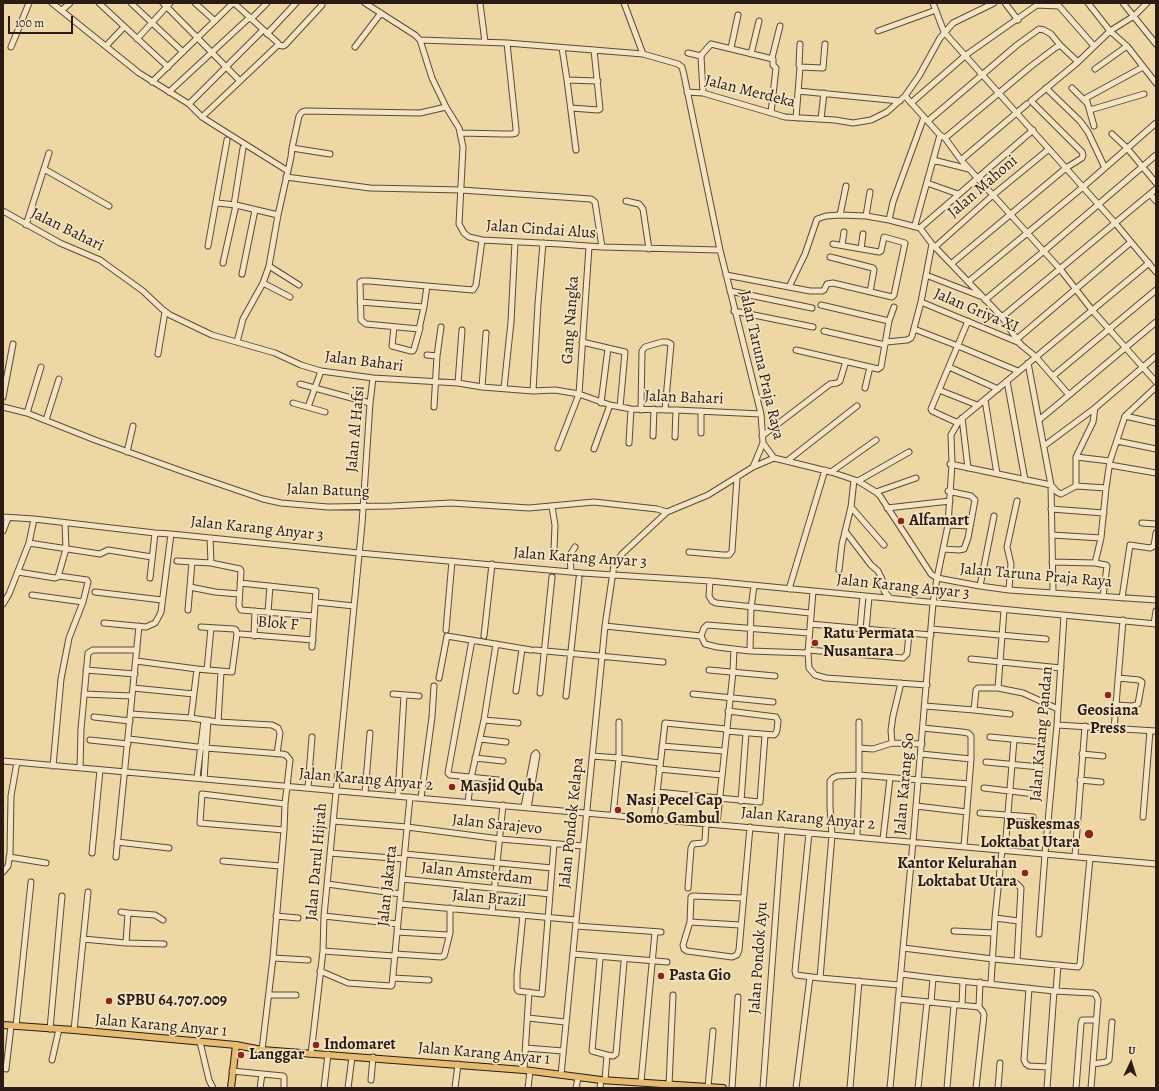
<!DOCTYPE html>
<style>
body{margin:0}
#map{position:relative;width:1159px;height:1091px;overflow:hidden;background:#edd7a5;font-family:Alegreya,serif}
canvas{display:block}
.frame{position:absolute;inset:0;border:4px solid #2b1b14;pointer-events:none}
.north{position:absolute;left:1111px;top:1043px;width:40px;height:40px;-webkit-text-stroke:3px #f3e5c4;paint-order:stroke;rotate:4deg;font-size:11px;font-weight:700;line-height:16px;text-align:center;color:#2b1b14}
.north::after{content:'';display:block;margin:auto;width:14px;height:18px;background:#2b1b14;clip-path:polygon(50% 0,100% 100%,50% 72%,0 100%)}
.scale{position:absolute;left:8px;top:16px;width:65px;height:18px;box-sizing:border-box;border:2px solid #2b1b14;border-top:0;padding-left:5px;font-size:12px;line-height:14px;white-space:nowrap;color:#2b1b14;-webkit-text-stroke:3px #f3e5c4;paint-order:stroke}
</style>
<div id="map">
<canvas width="1159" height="1091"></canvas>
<div class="frame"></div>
<div class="north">U</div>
<div class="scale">100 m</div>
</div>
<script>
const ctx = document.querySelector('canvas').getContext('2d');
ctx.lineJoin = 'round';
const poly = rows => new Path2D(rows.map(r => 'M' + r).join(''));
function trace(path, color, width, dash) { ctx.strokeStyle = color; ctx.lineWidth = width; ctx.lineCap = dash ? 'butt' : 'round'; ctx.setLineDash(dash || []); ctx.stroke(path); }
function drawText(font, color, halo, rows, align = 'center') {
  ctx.font = font + ' Alegreya,serif'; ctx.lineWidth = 3.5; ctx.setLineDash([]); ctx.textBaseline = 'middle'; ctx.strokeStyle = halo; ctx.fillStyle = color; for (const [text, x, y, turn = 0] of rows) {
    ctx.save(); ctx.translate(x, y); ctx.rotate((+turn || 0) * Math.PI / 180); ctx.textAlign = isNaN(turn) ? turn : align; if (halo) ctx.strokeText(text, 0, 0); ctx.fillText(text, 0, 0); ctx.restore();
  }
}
const minor = poly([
 [52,3,139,73,189,104,202,117,216,126,288,171],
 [99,3,168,67],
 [131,3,183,52],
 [163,3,240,81],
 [195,3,215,21],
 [365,3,415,35,420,40,432,78,446,107,459,128,463,147,459,224,464,233,469,237,482,240,560,244,602,247,720,250],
 [480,3,485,42],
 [624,3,643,54],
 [933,3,944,32,1116,224,1156,272],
 [1005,3,1018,20],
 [1088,3,1110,31,1127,46,1156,83],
 [1123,3,1156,44],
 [62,10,70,3],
 [251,19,267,3],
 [878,31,936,10],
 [267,34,296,3],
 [137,39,170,3],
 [420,40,507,43,643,54,678,64,682,67,684,75,720,250,761,414,763,443,774,458,831,472,858,481,876,492,880,496,931,574,937,578,980,586,1009,590,1156,600],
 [800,44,799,65,800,67],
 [278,45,283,46,285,45,322,5,322,3],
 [106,46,124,27],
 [11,47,29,3],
 [355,47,381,13],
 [562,48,567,80,576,150],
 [731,48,738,15],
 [688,53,701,56,703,93],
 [751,54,759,21],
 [701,56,703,53,711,44,773,59,773,65,776,68,771,113],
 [772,58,780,26],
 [1095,69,1127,46],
 [567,80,598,81],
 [152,82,233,3],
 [1046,88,1080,121,1088,132,1105,168],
 [1072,88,1087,103],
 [798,91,900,101],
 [169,92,250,17],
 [687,92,703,93,785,117,835,120,853,123,871,120,887,112,905,96,919,76,940,38,953,23,994,3],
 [905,96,940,135,945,138,961,160,1060,269,1092,310,1156,382],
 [911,103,966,55,1037,5,1059,6,1094,46],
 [189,104,263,30],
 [571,108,598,110,600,109,594,50],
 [1090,110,1144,94],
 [202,117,278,45,278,43,234,3],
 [796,118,800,67,823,68,825,44],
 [821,119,824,93],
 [928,121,1017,45,1039,29,1044,30,1051,34,1060,45],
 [1094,126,1086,98,1143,67],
 [460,133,504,134,512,134,516,133,516,129,507,43],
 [1112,134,1127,148,1156,183],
 [945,138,1030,67,1055,48,1060,45,1078,62],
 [292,148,299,116,302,112,305,111,420,113,446,107],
 [933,160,969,169],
 [961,160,1027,104],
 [44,169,109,206],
 [286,177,370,188,461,190,591,199,595,202,602,247],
 [927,183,958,194],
 [846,186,840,215,866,216,889,220,920,228,932,244,1002,317,1020,344,1036,357,1069,395,1039,420],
 [1150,194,1156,201],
 [626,201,639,204,643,209,649,249],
 [217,203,236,205,278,215],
 [234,205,243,148],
 [3,211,60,243,100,260,143,291,162,309,170,315,212,335,275,353,301,365,321,371,373,378,458,383,482,387,533,391,555,390,579,394,610,405,631,409,676,410,761,414],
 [866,216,870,192],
 [889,220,893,202,924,117],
 [26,225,49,153],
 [915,225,940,135],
 [920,228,1033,130],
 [842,245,844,232],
 [208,246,227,140],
 [935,247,993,195,1049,149],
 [861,249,863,234],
 [830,257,873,268,874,270,870,292],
 [223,263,236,205],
 [951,264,1066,168,1082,158,1083,155,1082,152,1031,101,1078,62,1110,31,1134,16,1147,3],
 [269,266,299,285],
 [242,274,255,210],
 [726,275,789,287,805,254,817,219,826,216,840,215],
 [926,275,980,296],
 [968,282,1083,187,1156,123],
 [263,283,290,297],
 [427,286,424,307,419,329,366,324,361,320,360,282,362,281,369,281,427,286,473,290,476,285,482,240],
 [789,287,810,291,822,291,824,290,827,284,833,283,892,297,894,295,905,243,884,237,881,251,879,252,833,244],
 [730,291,812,308],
 [985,300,1044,251,1156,155],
 [360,302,424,307],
 [921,302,1020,343],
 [734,311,813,327],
 [1002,317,1156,189],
 [889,321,894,307],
 [394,327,392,346,411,351,413,351,414,349,420,328],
 [914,329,958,346,1018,371],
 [824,331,885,345],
 [1017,339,1131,242],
 [237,342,243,319,263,283,269,266,278,215,291,157,292,148,330,154],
 [582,342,625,352,620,407],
 [886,342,907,340,911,338,912,336,921,302,932,244],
 [796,350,870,367,878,369,881,367,889,321,821,305],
 [158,354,165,312],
 [427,355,437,356],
 [949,367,998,389],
 [1053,376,1156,290],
 [1007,381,1025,480],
 [458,383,462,330],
 [300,384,370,403],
 [482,387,486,333],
 [504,388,511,322,515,242],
 [865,388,870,367],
 [939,390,977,405],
 [533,391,538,304,543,243],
 [1069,395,1156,322],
 [3,397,13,344],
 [985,400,997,474],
 [293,403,325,412],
 [601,403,608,348],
 [3,407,27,413,95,440,187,473,263,499,281,503,328,507,391,506,451,503,529,508,594,502,657,509,667,512],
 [308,407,321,371],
 [434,407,437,356,441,327],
 [641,410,642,351,645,347,662,342,667,342,671,344,665,410],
 [27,413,41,367],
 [1125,416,1156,423],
 [962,418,968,468],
 [46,420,59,379],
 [956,422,959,421,1149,263],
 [958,423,932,411,931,409,968,321],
 [701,433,701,411],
 [653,436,654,409],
 [762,436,830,384,837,383,840,381,846,361],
 [675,437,676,410],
 [1117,441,1156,449],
 [629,443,631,409],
 [1044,446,1095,408,1156,356],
 [558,448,579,394,589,247],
 [594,449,610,405],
 [127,452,133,426],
 [1076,457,1110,461],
 [787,461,857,406],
 [950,464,1051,485,1028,363],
 [1110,465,1156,473],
 [753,467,763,443],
 [831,472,876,440],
 [858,481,909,452],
 [1051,485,1057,492,1061,494,1076,486,1106,488,1110,461,1125,416,1156,387],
 [1051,485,1053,592],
 [1076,486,1076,457,1093,422,1095,408],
 [876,492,916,478],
 [552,507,555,525,554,549],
 [851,507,884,545],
 [887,508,950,501],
 [1051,509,1104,513],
 [3,517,34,519,155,533,171,534,359,553,582,573,710,581,1156,624],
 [1142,523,1156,524],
 [948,525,970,526],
 [3,531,8,518],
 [845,531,871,565,878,571,882,579,884,591,890,598],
 [1052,535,1101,538],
 [210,538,211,563],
 [29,543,100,554,108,550,152,557],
 [943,549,959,550,964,549,968,538,975,500,971,496,948,491],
 [689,552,723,555,729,555,732,551,737,478],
 [177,561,211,563,240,569,241,571,239,606,241,610,314,616],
 [1052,562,1095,563],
 [839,570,842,544,851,507,854,480],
 [18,572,55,578,58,577,66,549,65,523],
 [571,572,570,555,575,547],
 [150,578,155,533],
 [710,581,709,596,712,601,716,603,810,613],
 [240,583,316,591,312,647],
 [980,586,994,516],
 [190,587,215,592,239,594],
 [789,589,825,470],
 [1009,590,1011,564,1007,547,1017,501],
 [95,592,162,600],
 [32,595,83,602],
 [1103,596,1107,566,1106,565,1095,563,1101,538,1106,488],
 [1122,598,1130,545,1150,548,1154,546,1156,533],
 [316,602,354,606],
 [3,604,9,594,29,543,34,519],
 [188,610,192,562],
 [1004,610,998,688,978,688,976,690,974,710,1010,714],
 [268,612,270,586],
 [104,623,146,627,155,623,158,618,161,612,171,534],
 [810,624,931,635],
 [1154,624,1156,611],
 [605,626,701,636,705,644,717,647,750,651,808,653,813,591],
 [860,629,863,596],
 [931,629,1046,639],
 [446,630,452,561],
 [866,630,869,597],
 [241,634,313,640],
 [254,636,255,611],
 [484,636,492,564],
 [701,636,704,628,707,625,809,633],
 [472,640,448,773,450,775,498,780],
 [535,650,663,662],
 [808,650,903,658,907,654,909,634],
 [750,651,751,608,754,586],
 [808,653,809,668,815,675,826,678,927,685],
 [971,659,1061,668],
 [136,661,197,669,191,718],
 [197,669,232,672,237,634,236,630,234,629,201,627],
 [86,670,135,674],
 [207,670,211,628],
 [709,670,775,676],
 [439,678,447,636,531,650],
 [901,683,893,716,891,730,892,743,922,744],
 [133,688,194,694],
 [998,688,1023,693,1058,709],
 [516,691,522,649],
 [540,693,552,577],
 [84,694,132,696],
 [393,694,419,696],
 [693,694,773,702],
 [566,696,579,578],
 [1116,705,1132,706,1138,704,1142,682,1139,680,1118,678],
 [925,706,974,710],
 [131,714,191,718,218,722,272,725,278,728,280,733,277,754],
 [94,717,130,721],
 [484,720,518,723],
 [218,722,221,672],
 [1057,725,1156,731],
 [923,728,962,732,968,733,971,736,971,759,964,846],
 [1114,729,1123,620],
 [726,731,774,735,776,733,777,730,778,721,776,717,728,711],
 [990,737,1043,742],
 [129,739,206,748,282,754,286,755,290,760,285,804,284,830,273,958,262,1050],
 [480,739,506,742],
 [90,740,128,744],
 [662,746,724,751],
 [859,748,873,749,892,743],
 [921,754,971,759],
 [1082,754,1103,756],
 [592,756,619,758,660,763],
 [475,758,503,761],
 [3,761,1156,864],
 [986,762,1040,767],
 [53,766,61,679,69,638,83,602,88,582,87,580,59,576],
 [80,768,81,729,88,653,93,650,137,650],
 [659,769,722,775],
 [197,778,204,720],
 [204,779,208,720],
 [1080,780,1101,782],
 [308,788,312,737],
 [984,788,1035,794],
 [657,792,760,802,765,735],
 [365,793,370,733],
 [398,796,404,695],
 [421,798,432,717,434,686],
 [741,801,746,733],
 [468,802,471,778,484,720,496,644],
 [916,806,967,812],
 [524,807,534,755,536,753,537,755,528,808],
 [980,813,1033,817],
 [613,815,619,758,619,722],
 [1143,817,1150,731],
 [654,819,665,723,726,729],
 [333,821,407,827,500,839,583,846],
 [717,824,733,672,734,649],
 [284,830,200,823,202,794,285,804],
 [809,833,795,971,796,975,820,978,832,835,830,807,830,781,833,778,837,776,859,775,969,784],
 [857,837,859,775,859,722],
 [883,839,890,778],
 [117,842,169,848],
 [1005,850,1014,740],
 [92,853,100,770],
 [330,853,404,859],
 [405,854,552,868],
 [1075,856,1085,726],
 [9,857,46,863],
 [116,857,139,626],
 [223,861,280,866],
 [3,872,8,866,10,853,11,796,17,762],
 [402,879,550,894],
 [999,880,1016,883,1021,888,1017,961],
 [327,884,401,894],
 [688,888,691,848,693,844,703,843,705,841,706,823],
 [743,898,693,896,691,897,690,922,683,945,684,949,687,951,732,957,737,955,739,950,750,827],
 [400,904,576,920],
 [121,912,128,913],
 [492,912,503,805],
 [523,915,517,975,517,989,518,991,542,994,554,844],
 [276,916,298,918],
 [324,916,398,924],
 [995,918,1019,921],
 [690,922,740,925],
 [576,926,661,932],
 [954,931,994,933],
 [397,932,448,935],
 [1039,934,1045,854,1057,725,1064,616],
 [83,939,126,943,128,913,155,915,163,920],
 [126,943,164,944],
 [903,948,993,959,1078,967,1080,964,1090,858],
 [323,951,394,956],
 [395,954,441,957,444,956,445,953,450,933,450,908],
 [573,954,667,962],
 [273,958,308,960],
 [600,959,592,1051,607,1055,605,1080],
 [320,971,348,983,391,986,392,985,410,797],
 [901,974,933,978,931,1002],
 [393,978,429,980],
 [820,978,899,985],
 [933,978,1054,991,1093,993,1096,995,1098,1000,1091,1088],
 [991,983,995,918,1002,850],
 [1029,988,1024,1060,1026,1064,1029,1066,1048,1067],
 [1056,991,1058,965],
 [269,995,296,995],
 [898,999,979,1007],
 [962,1005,963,981],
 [528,1018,565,1022],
 [16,1026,31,882],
 [50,1029,62,896],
 [74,1030,88,892],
 [200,1042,209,1080,213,1088],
 [526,1048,563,1051],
 [311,1054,323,951,324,916,362,524,370,403,373,378],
 [607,1055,613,1056,616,1054,624,962],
 [52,1060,59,1029],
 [1093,1064,1106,1062,1109,1060,1112,1022],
 [6,1069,11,1026],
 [524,1070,529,992],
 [232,1071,283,1076,284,1077,284,1088],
 [561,1075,605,626,614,565,622,554,667,512,708,495,753,467,774,458],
 [371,1080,373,1057],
 [641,1082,655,932],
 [669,1085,673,995],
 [708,1087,713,1031],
 [260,1088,262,1074],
 [324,1088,328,1054],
 [348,1088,352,1057],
 [455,1088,458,1064],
 [528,1088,530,1071],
 [576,1088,578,1078],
 [600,1088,601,1080],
 [732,1088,738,997],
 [763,1088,782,830],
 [796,1088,810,977],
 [850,1088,859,981],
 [890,1088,913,842,933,603,937,578,948,525,952,464,951,435,959,421],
 [918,1088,927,1002],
 [947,1088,954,1005],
 [976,1088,984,1015,983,1012,979,1007,980,982],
 [998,1088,1000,1063],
 [1047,1088,1054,991],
 [1076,1088,1081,1024,1082,1020,1096,1020]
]);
const major = poly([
 [3,1025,74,1030,236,1045,262,1050,524,1070,601,1080,723,1088],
 [231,1088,236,1045]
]);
const markers = [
 [901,521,4,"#8f2418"],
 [815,643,4,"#8f2418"],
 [1108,695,4,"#8f2418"],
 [452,787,4,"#8f2418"],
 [618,810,4,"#8f2418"],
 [1089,834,5,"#8f2418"],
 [1025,873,4,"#8f2418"],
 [661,976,4,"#8f2418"],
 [109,1001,4,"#8f2418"],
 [316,1045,4,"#8f2418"],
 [241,1055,4,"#8f2418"]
];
const streetNames = [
 ["Jalan Merdeka",750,92,14],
 ["Jalan Mahoni",983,187,-41],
 ["Jalan Bahari",67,230,26],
 ["Jalan Cindai Alus",541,230,4],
 ["Jalan Griya XI",976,311,23],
 ["Gang Nangka",571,320,-86],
 ["Jalan Bahari",364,362,7],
 ["Jalan Taruna Praja Raya",761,365,77],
 ["Jalan Bahari",684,398,2],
 ["Jalan Al Hafsi",356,429,-85],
 ["Jalan Batung",328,491,2],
 ["Jalan Karang Anyar 3",257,529,6],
 ["Jalan Karang Anyar 3",580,558,4],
 ["Jalan Taruna Praja Raya",1036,576,5],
 ["Jalan Karang Anyar 3",903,587,6],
 ["Blok F",278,624,5],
 ["Jalan Karang Pandan",1042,734,-85],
 ["Jalan Karang Anyar 2",366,780,5],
 ["Jalan Karang So",905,784,-85],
 ["Jalan Karang Anyar 2",808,819,5],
 ["Jalan Pondok Kelapa",572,823,-84],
 ["Jalan Sarajevo",497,825,6],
 ["Jalan Darul Hijrah",317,862,-85],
 ["Jalan Amsterdam",477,874,6],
 ["Jalan Jakarta",388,886,-84],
 ["Jalan Brazil",489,899,5],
 ["Jalan Pondok Ayu",759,958,-86],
 ["Jalan Karang Anyar 1",161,1026,5],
 ["Jalan Karang Anyar 1",484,1054,5]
];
const poiNames = [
 ["Alfamart",909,521],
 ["Ratu Permata",823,634],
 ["Nusantara",823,652],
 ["Geosiana",1108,711,"center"],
 ["Press",1108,729,"center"],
 ["Masjid Quba",460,787],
 ["Nasi Pecel Cap",626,801],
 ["Somo Gambul",626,819],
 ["Puskesmas",1080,825,"right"],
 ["Loktabat Utara",1080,843,"right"],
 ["Kantor Kelurahan",1017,864,"right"],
 ["Loktabat Utara",1017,882,"right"],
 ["Pasta Gio",669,976],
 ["SPBU 64.707.009",117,1001],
 ["Indomaret",324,1045],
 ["Langgar",249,1055]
];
trace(minor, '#5c4a38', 7);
trace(major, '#2b1b14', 8);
trace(minor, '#f3e5c4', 5);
trace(major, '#e6bc72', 6);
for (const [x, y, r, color] of markers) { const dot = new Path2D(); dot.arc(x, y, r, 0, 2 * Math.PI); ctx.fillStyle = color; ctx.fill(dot); trace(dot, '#f3e5c4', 1.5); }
drawText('16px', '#2b1b14', '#f3e5c4', streetNames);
drawText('bold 16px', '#2b1b14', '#f3e5c4', poiNames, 'left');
</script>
